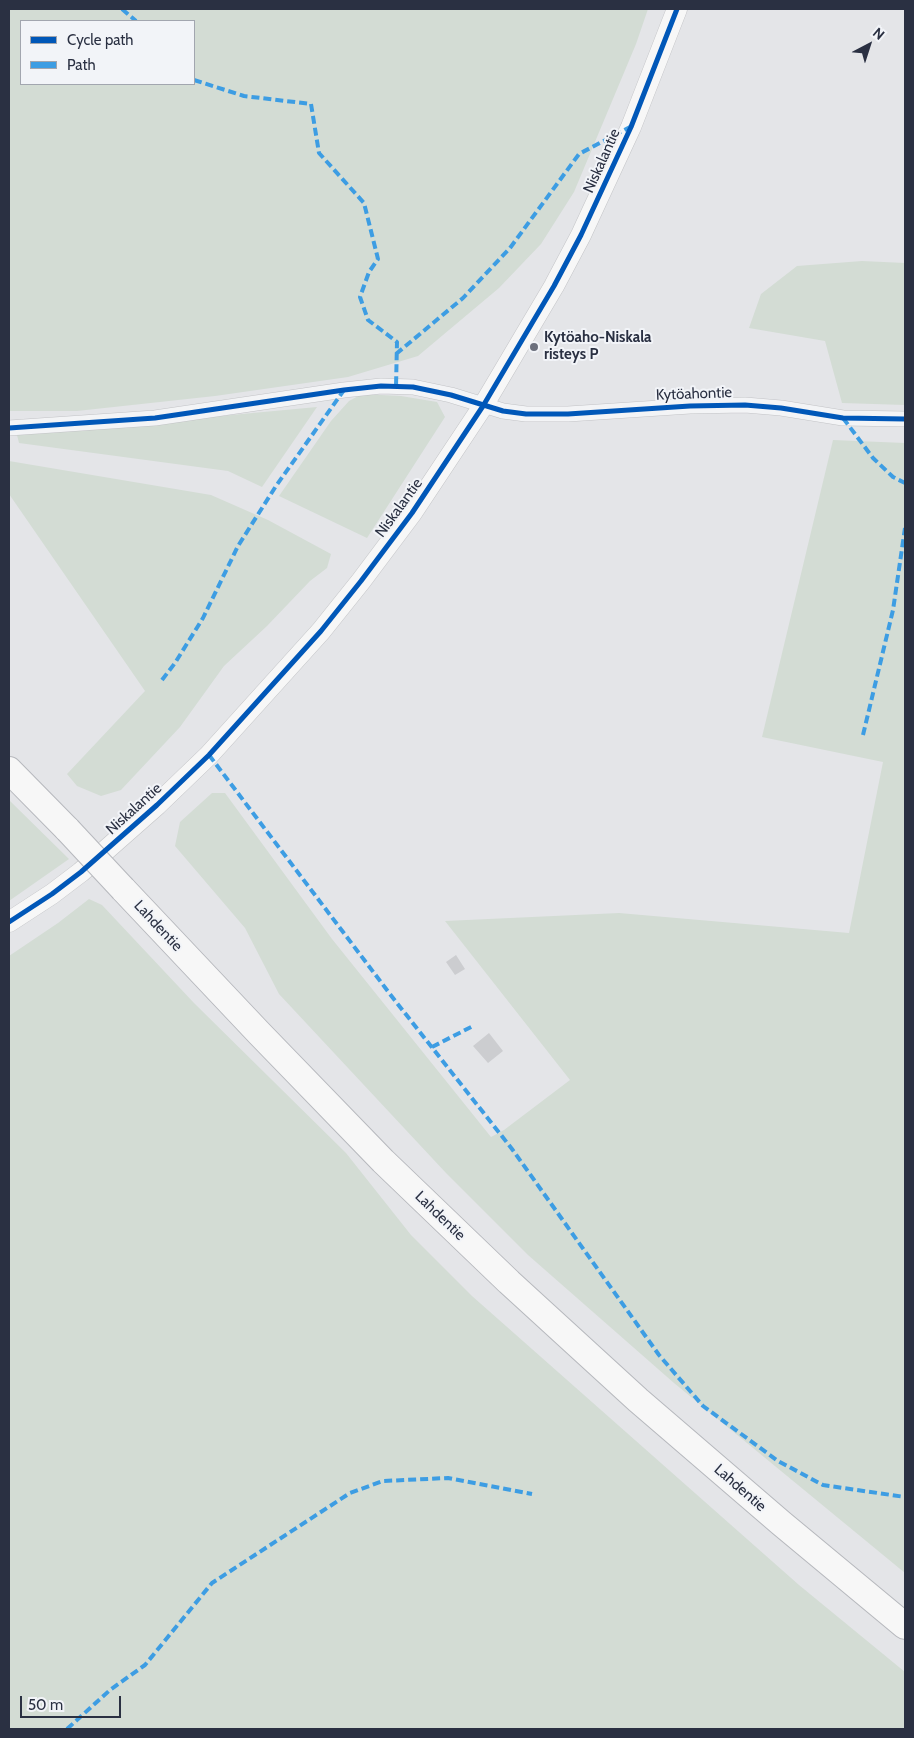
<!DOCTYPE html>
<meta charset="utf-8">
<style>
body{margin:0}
#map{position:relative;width:914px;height:1738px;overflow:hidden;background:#e4e5e8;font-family:Cabin,sans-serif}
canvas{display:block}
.frame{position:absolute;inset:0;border:10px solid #2a3042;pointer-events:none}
.legend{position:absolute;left:20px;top:20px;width:175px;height:65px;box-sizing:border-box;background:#f2f4f8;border:1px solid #a2a6af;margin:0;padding:6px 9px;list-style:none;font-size:15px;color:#2a3042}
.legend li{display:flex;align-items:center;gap:10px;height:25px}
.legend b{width:25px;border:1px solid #a2a6af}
.north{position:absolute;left:844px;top:20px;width:50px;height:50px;-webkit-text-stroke:4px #f2f4f8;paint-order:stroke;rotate:40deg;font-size:14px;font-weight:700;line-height:20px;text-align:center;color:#2a3042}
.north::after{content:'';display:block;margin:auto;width:18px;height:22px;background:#2a3042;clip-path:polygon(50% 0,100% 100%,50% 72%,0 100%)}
.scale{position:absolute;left:20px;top:1696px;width:101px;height:22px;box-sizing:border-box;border:2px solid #2a3042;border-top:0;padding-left:6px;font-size:15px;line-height:18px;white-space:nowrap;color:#2a3042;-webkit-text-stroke:4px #f2f4f8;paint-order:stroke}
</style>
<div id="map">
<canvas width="914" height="1738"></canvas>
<div class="frame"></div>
<ul class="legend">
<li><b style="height:6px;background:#0057b8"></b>Cycle path</li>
<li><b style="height:6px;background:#3d9de3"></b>Path</li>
</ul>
<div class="north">N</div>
<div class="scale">50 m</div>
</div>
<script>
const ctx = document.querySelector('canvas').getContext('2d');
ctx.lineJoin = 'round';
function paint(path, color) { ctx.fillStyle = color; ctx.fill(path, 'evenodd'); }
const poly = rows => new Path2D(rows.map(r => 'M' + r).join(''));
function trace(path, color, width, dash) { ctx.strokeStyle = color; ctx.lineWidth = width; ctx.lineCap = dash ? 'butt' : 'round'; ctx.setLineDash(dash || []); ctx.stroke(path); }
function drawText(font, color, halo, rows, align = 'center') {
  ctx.font = font + ' Cabin,sans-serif'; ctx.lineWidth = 4; ctx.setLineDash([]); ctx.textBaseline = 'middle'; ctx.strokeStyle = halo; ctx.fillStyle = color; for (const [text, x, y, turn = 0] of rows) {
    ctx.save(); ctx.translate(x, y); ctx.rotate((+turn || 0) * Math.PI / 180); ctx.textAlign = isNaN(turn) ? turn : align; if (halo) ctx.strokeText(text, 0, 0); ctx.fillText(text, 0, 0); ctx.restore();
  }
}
const green = poly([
 [9,9,648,9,636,44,574,192,541,244,499,288,418,356,348,377,215,396,77,411,9,411],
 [21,21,194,21,194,84,21,84],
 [862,261,905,263,905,405,842,403,825,341,749,328,761,294,797,266],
 [362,394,401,396,437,402,445,417,367,538,279,496,331,421,349,401],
 [317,407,262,487,228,471,19,443,17,435],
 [833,440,905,443,905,1573,674,1383,528,1255,446,1173,279,994,245,928,175,846,180,822,212,793,225,793,332,939,491,1137,504,1130,570,1080,445,921,619,913,849,933,883,762,762,737],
 [9,461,211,495,268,520,331,554,327,568,310,581,267,626,224,666,180,727,121,790,101,796,77,786,67,774,145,691,9,494],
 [9,800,69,859,9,901],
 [89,899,102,905,194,1003,346,1153,411,1235,472,1296,799,1585,905,1672,905,1729,9,1729,9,956,58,923]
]);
const building = poly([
 [456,955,465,969,455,975,446,962],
 [489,1033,503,1051,488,1063,473,1046]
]);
const street = poly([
 [9,428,155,418,344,390,381,386,413,387,451,395,503,411,526,414,568,414,690,406,745,405,781,408,843,418,905,419]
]);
const secondary = poly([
 [9,922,52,894,81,872,157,805,209,755,321,631,361,581,412,513,483,406,554,286,581,235,631,127,677,9]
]);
const highway = poly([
 [9,770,68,830],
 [123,889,259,1033,383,1161,509,1282,638,1400,781,1523,905,1626]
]);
const highwayBridge = poly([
 [68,830,123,889]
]);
const quiet = poly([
 [122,9,136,21],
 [194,80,244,96,311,104,319,153,364,203,378,259,369,272,360,297,368,320,397,342,396,387],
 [396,354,463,298,510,248,579,154,630,127],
 [843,418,873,458,893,477,905,483],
 [162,680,175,663,203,618,238,546,276,486,344,390],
 [863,735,893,610,905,528],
 [209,755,393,998,512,1149,659,1355,703,1406,778,1461,823,1485,905,1497],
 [432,1047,473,1026],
 [67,1729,110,1690,145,1665,212,1583,350,1493,383,1481,448,1478,532,1494]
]);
const cycleway = poly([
 [9,428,155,418,344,390,381,386,413,387,451,395,503,411,526,414,568,414,690,406,745,405,781,408,843,418,905,419],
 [9,922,52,894,81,872,157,805,209,755,321,631,361,581,412,513,483,406,554,286,581,235,631,127,677,9]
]);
const markers = [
 [534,347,5,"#6b6f7c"]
];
const streetNames = [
 ["Niskalantie",602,161,-66],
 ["Kytöahontie",694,394,-2],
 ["Niskalantie",399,508,-54],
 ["Niskalantie",134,809,-42],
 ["Lahdentie",158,926,47],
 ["Lahdentie",440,1216,44],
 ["Lahdentie",740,1488,41]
];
const poiNames = [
 ["Kytöaho-Niskala",544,338],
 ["risteys P",544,355]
];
paint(green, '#d3dcd4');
paint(building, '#cccdd0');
trace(street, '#c2c3c6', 16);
trace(secondary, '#c2c3c6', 21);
trace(highway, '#b6b8bd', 28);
trace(street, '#f3f4f6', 15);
trace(secondary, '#f7f7f7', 20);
trace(highway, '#f7f7f7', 26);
trace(highwayBridge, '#b6b8bd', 28, []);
trace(highwayBridge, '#f7f7f7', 26);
trace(quiet, '#3d9de3', 4, [8, 4]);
trace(cycleway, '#0057b8', 5);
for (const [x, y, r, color] of markers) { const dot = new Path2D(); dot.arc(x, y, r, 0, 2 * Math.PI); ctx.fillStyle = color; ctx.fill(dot); trace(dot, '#f2f4f8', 2); }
drawText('15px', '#2a3042', '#f2f4f8', streetNames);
drawText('bold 15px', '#2a3042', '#f2f4f8', poiNames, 'left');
</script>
